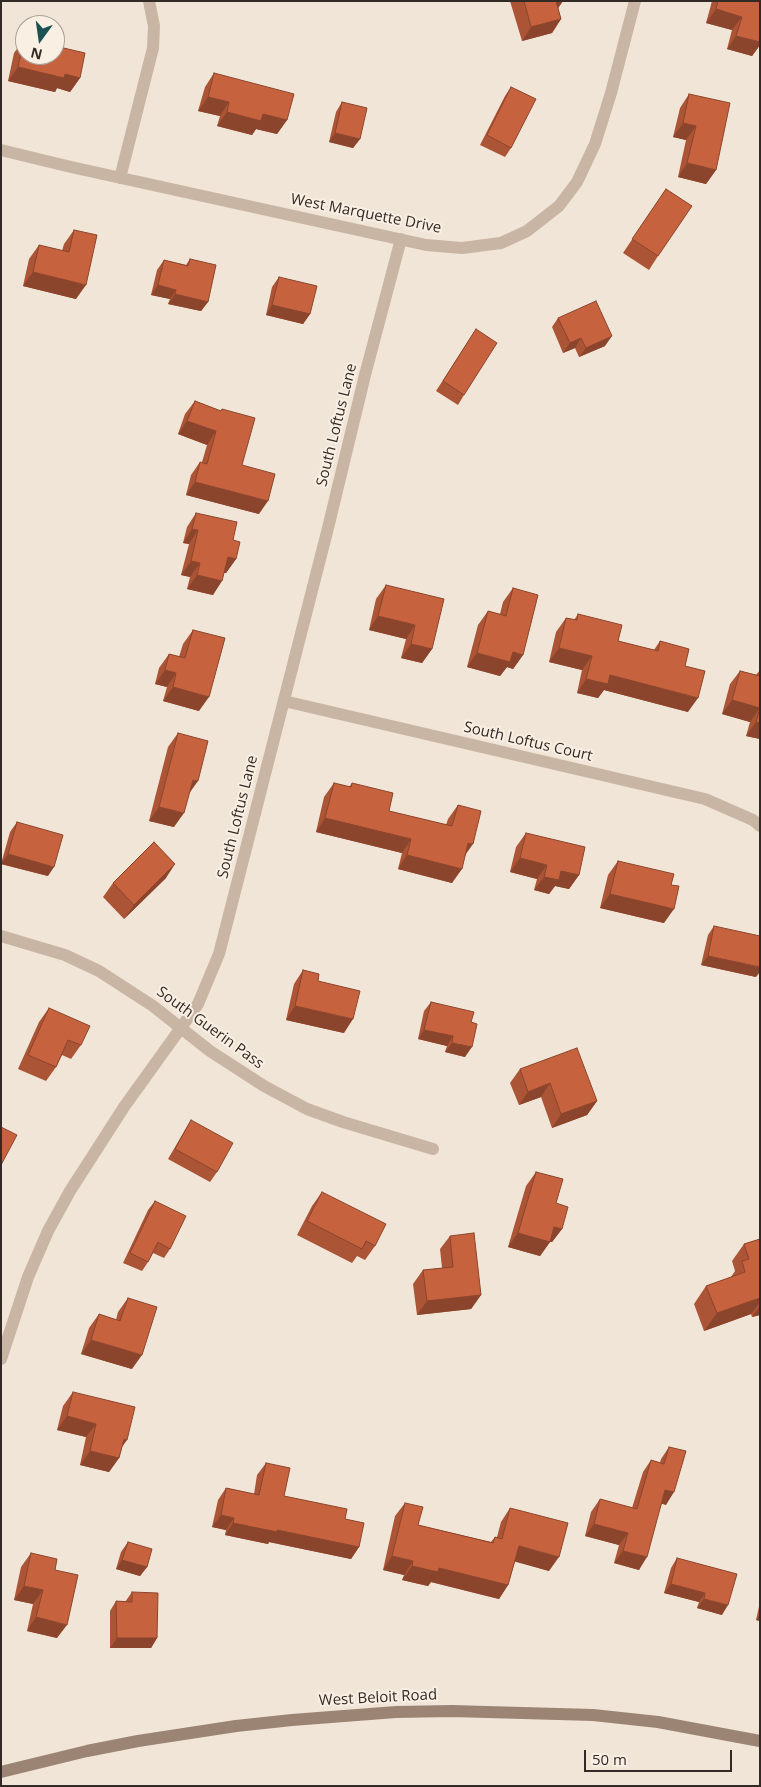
<!DOCTYPE html>
<style>
body{margin:0}
#map{position:relative;width:761px;height:1787px;overflow:hidden;background:#f1e5d7;font-family:"Open Sans",sans-serif}
canvas{display:block}
.frame{position:absolute;inset:0;border:2px solid #342a25;pointer-events:none}
.north{position:absolute;left:15px;top:15px;width:50px;height:50px;box-sizing:border-box;background:#f9efe3;border:1px solid #aaa097;border-radius:50%;rotate:194deg;font-size:14px;font-weight:700;line-height:20px;text-align:center;color:#342a25}
.north::after{content:'';display:block;margin:auto;width:18px;height:22px;background:#1b5155;clip-path:polygon(50% 0,100% 100%,50% 72%,0 100%)}
.scale{position:absolute;left:584px;top:1750px;width:148px;height:22px;box-sizing:border-box;border:2px solid #342a25;border-top:0;padding-left:6px;font-size:15px;line-height:18px;white-space:nowrap;color:#342a25;-webkit-text-stroke:4px #f9efe3;paint-order:stroke}
</style>
<div id="map">
<canvas width="761" height="1787"></canvas>
<div class="frame"></div>
<div class="north">N</div>
<div class="scale">50 m</div>
</div>
<script>
const ctx = document.querySelector('canvas').getContext('2d');
ctx.lineJoin = 'round';
const poly = rows => new Path2D(rows.map(r => 'M' + r).join(''));
function trace(path, color, width, dash) { ctx.strokeStyle = color; ctx.lineWidth = width; ctx.lineCap = dash ? 'butt' : 'round'; ctx.setLineDash(dash || []); ctx.stroke(path); }
function paint(path, color) { ctx.fillStyle = color; ctx.fill(path, 'evenodd'); }
function drawText(font, color, halo, rows, align = 'center') {
  ctx.font = font + ' "Open Sans",sans-serif'; ctx.lineWidth = 4; ctx.setLineDash([]); ctx.textBaseline = 'middle'; ctx.strokeStyle = halo; ctx.fillStyle = color; for (const [text, x, y, turn = 0] of rows) {
    ctx.save(); ctx.translate(x, y); ctx.rotate((+turn || 0) * Math.PI / 180); ctx.textAlign = isNaN(turn) ? turn : align; if (halo) ctx.strokeText(text, 0, 0); ctx.fillText(text, 0, 0); ctx.restore();
  }
}
const street = poly([
 [1,150,71,167,426,245,462,248,501,243,527,231,559,206,577,182,595,144,611,93,635,1],
 [120,178,153,48,154,26,149,1],
 [284,701,705,799,753,820,760,826],
 [1,936,65,955,99,971,153,1006,210,1051,264,1086,307,1109,343,1122,433,1149],
 [1,1359,28,1277,48,1231,70,1191,124,1107,198,1004,219,954,328,528,365,375,401,239]
]);
const secondary = poly([
 [1,1772,87,1751,138,1741,236,1726,292,1720,396,1712,452,1711,593,1715,658,1722,760,1741]
]);
const wall = poly([
 [510,1,563,1,558,8,561,19,552,33,522,41],
 [712,1,760,1,760,45,752,56,727,49,732,30,706,23],
 [24,39,80,78,70,92,57,88,55,92,8,81,14,53],
 [214,73,287,120,277,134,256,129,252,135,217,126,220,116,198,111,205,87],
 [511,87,511,148,505,157,480,145,505,96],
 [689,94,716,170,706,184,678,177,686,140,673,137,680,108],
 [342,102,360,139,353,148,329,142,336,112],
 [666,189,658,256,649,270,623,253],
 [74,230,76,299,23,286,29,259,39,245,62,251,64,244],
 [190,259,208,302,201,311,168,304,170,299,151,295,157,270,164,260,186,265],
 [279,277,310,314,303,324,266,315,272,287],
 [558,318,605,346,579,357,575,348,563,353,552,327],
 [476,329,464,395,458,405,436,391],
 [195,401,221,411,222,409,242,465,259,514,186,495,191,475,200,462,202,462,207,445,178,434,185,414],
 [196,513,233,540,236,559,226,573,224,573,213,595,187,589,190,577,181,575,189,544,183,543,187,527],
 [386,585,432,649,422,663,401,658,406,639,369,630,376,599],
 [513,588,523,655,513,669,507,667,500,676,467,667,478,625,488,611,500,614,503,602],
 [578,614,618,641,654,650,660,641,685,666,688,712,604,690,598,698,577,693,582,670,549,662,556,632,566,618,574,620],
 [193,630,199,711,163,701,167,687,155,684,159,668,169,654,179,657,183,644],
 [760,670,760,739,746,736,750,722,722,714,730,684,740,671,756,675],
 [178,733,174,827,149,821,168,747],
 [334,783,349,787,352,783,389,811,446,825,448,819,458,805,466,854,452,883,398,869,402,853,316,832,324,797],
 [17,822,48,876,1,864,10,832],
 [526,833,579,875,569,889,555,886,549,894,534,890,537,879,510,872,516,847],
 [618,861,671,885,664,923,600,908,608,875],
 [166,878,124,919,103,897,113,883],
 [714,926,756,977,701,965,708,935],
 [303,970,344,1033,286,1020,294,984],
 [431,1002,471,1022,465,1057,445,1052,447,1046,418,1039,424,1011],
 [49,1008,81,1045,71,1059,62,1055,56,1067,46,1081,18,1069,39,1022],
 [520,1069,597,1101,587,1115,552,1128,541,1097,519,1105,510,1083],
 [191,1120,217,1172,210,1182,168,1159,185,1130],
 [536,1172,556,1203,562,1229,552,1242,550,1242,540,1256,508,1247,526,1186],
 [322,1192,375,1246,365,1260,357,1256,352,1263,297,1235,312,1206],
 [155,1201,170,1249,164,1258,153,1253,148,1262,142,1271,123,1263,148,1210],
 [450,1236,481,1295,471,1309,417,1315,413,1284,423,1270,442,1268,440,1249],
 [760,1239,760,1315,752,1317,751,1314,704,1331,694,1304,706,1286,731,1277,735,1271,732,1261,744,1244],
 [128,1298,132,1369,81,1354,89,1328,99,1314,116,1320,118,1312],
 [73,1392,122,1447,119,1458,109,1472,80,1465,86,1437,57,1430,63,1406],
 [669,1447,666,1505,662,1503,639,1570,614,1563,619,1545,585,1536,591,1512,600,1499,632,1508,643,1472,651,1460,660,1463,661,1459],
 [266,1463,284,1496,345,1519,359,1547,351,1559,269,1542,268,1544,225,1535,226,1530,212,1527,218,1500,226,1488,254,1494,257,1475],
 [405,1503,418,1525,491,1542,495,1537,497,1537,501,1522,510,1508,549,1571,515,1561,508,1585,499,1599,431,1582,428,1586,402,1580,404,1575,383,1570,395,1516],
 [128,1542,147,1567,140,1576,116,1569,121,1552],
 [31,1553,55,1570,57,1638,27,1631,33,1604,14,1600,21,1567],
 [677,1558,722,1615,697,1608,699,1602,664,1593,671,1568],
 [132,1592,157,1638,151,1648,110,1648,110,1611,116,1601,125,1602],
 [760,1602,760,1621,756,1620]
]);
const shadedWall = poly([
 [555,1,563,1,556,11],
 [716,9,742,17,732,30,706,23],
 [561,19,552,33,522,41,531,27],
 [736,36,760,42,760,45,752,56,727,49],
 [18,67,65,74,80,78,70,92,57,88,55,92,8,81],
 [208,97,229,102,220,116,198,111],
 [227,112,263,114,287,120,277,134,256,129,252,135,217,126],
 [683,123,696,126,686,140,673,137],
 [335,133,360,139,353,148,329,142],
 [687,163,716,170,706,184,678,177],
 [33,272,86,285,76,299,23,286],
 [158,285,176,290,170,299,151,295],
 [175,294,208,302,201,311,168,304],
 [272,305,310,314,303,324,266,315],
 [612,336,605,346,579,357,586,348],
 [581,338,575,348,563,353,570,343],
 [187,421,216,431,207,445,178,434],
 [195,482,268,501,259,514,186,495],
 [192,529,198,530,189,544,183,543],
 [228,557,236,559,226,573,218,571],
 [191,561,200,563,190,577,181,575],
 [197,575,222,581,213,595,187,589],
 [378,616,415,625,406,639,369,630],
 [411,644,432,649,422,663,401,658],
 [559,648,592,656,582,670,549,662],
 [513,652,523,655,513,669,507,667,500,676,467,667,477,653],
 [165,670,176,673,167,687,155,684],
 [610,675,698,698,688,712,604,690,598,698,577,693,586,679],
 [173,687,209,697,199,711,163,701],
 [732,700,760,708,750,722,722,714],
 [756,722,760,723,760,739,746,736],
 [193,780,198,781,188,795],
 [159,807,184,813,174,827,149,821],
 [325,818,411,839,402,853,316,832],
 [468,843,473,844,463,858],
 [8,854,54,867,48,876,1,864],
 [407,855,462,869,452,883,398,869],
 [520,858,547,865,537,879,510,872],
 [175,864,166,878,124,919,134,905],
 [561,871,579,875,569,889,555,886,549,894,534,890,544,877],
 [610,894,674,909,664,923,600,908],
 [708,956,760,967,760,972,756,977,701,965],
 [295,1006,353,1019,344,1033,286,1020],
 [424,1030,453,1036,447,1046,418,1039],
 [452,1043,472,1047,465,1057,445,1052],
 [550,1083,541,1097,519,1105,528,1092],
 [597,1101,587,1115,552,1128,561,1114],
 [554,1227,562,1229,552,1242,550,1242,540,1256,508,1247,518,1233],
 [481,1295,471,1309,417,1315,427,1301],
 [760,1298,760,1302,751,1314,704,1331,717,1313],
 [760,1306,760,1315,752,1317],
 [91,1340,142,1355,132,1369,81,1354],
 [67,1416,96,1424,86,1437,57,1430],
 [124,1439,127,1440,117,1454],
 [90,1451,119,1458,109,1472,80,1465],
 [665,1490,674,1492,666,1505,656,1502],
 [221,1515,234,1518,226,1530,212,1527],
 [233,1523,277,1530,359,1547,351,1559,269,1542,268,1544,225,1535],
 [594,1524,628,1533,619,1545,585,1536],
 [519,1546,559,1557,549,1571,509,1560],
 [623,1551,647,1557,639,1570,614,1563],
 [392,1556,413,1561,404,1575,383,1570],
 [122,1560,147,1567,140,1576,116,1569],
 [412,1566,439,1568,508,1585,499,1599,431,1582,428,1586,402,1580],
 [671,1584,705,1593,699,1602,664,1593],
 [24,1586,43,1590,33,1604,14,1600],
 [704,1599,728,1605,722,1615,697,1608],
 [760,1614,760,1621,756,1620],
 [36,1617,67,1625,57,1638,27,1631],
 [117,1638,157,1638,151,1648,110,1648]
]);
const building = poly([
 [524,1,556,1,561,19,531,27,524,1],
 [718,1,760,1,760,42,736,36,742,17,716,9,718,1],
 [24,39,25,39,25,55,55,55,55,46,85,53,80,78,65,74,64,78,18,67,24,39],
 [214,73,294,94,287,120,263,114,261,121,227,112,229,102,208,97,214,73],
 [511,87,536,99,511,148,487,135,511,87],
 [689,94,730,103,716,170,687,163,696,126,683,123,689,94],
 [342,102,367,108,360,139,335,133,342,102],
 [666,189,692,206,658,256,632,239,666,189],
 [74,230,97,235,86,285,33,272,39,245,69,252,74,230],
 [190,259,216,265,208,302,175,294,176,290,158,285,164,260,188,266,190,259],
 [279,277,317,286,310,314,272,305,279,277],
 [596,301,612,336,586,348,581,338,570,343,558,318,596,301],
 [476,329,497,343,464,395,443,381,476,329],
 [195,401,221,411,222,409,255,418,242,465,275,474,268,501,195,482,200,462,207,464,216,431,187,421,195,401],
 [196,513,237,522,233,540,240,542,236,559,228,557,222,581,197,575,200,563,191,561,198,530,192,529,196,513],
 [386,585,444,599,432,649,411,644,415,625,378,616,386,585],
 [513,588,538,595,523,655,513,652,510,662,477,653,488,611,506,616,513,588],
 [578,614,622,625,618,641,658,651,660,641,689,649,685,666,705,671,698,698,610,675,608,684,586,679,592,656,559,648,566,618,577,620,578,614],
 [193,630,225,638,209,697,173,687,176,673,165,670,169,654,185,658,193,630],
 [740,671,760,676,760,723,756,722,760,708,732,700,740,671],
 [178,733,208,741,198,781,193,780,184,813,159,807,178,733],
 [334,783,351,787,352,783,393,793,389,811,452,826,458,805,481,811,473,844,468,843,462,869,407,855,411,839,325,818,334,783],
 [17,822,63,835,54,867,8,854,17,822],
 [526,833,585,847,579,875,561,871,559,880,544,877,547,865,520,858,526,833],
 [154,842,175,864,134,905,113,883,154,842],
 [618,861,674,874,671,885,679,886,674,909,610,894,618,861],
 [714,926,760,936,760,967,708,956,714,926],
 [303,970,319,974,318,981,360,991,353,1019,295,1006,303,970],
 [431,1002,474,1012,471,1022,477,1024,472,1047,452,1043,453,1036,424,1030,431,1002],
 [49,1008,90,1026,81,1045,68,1040,56,1067,28,1055,49,1008],
 [577,1048,597,1101,561,1114,550,1083,528,1092,520,1069,577,1048],
 [191,1120,233,1143,217,1172,175,1149,191,1120],
 [1,1127,17,1135,1,1165,1,1127],
 [536,1172,563,1179,556,1203,568,1207,562,1229,554,1227,550,1242,518,1233,536,1172],
 [322,1192,386,1224,375,1246,366,1241,362,1249,307,1221,322,1192],
 [155,1201,186,1216,170,1249,158,1242,148,1262,130,1253,155,1201],
 [474,1233,481,1295,427,1301,423,1270,453,1267,450,1236,474,1233],
 [760,1239,760,1298,717,1313,706,1286,745,1272,742,1261,749,1259,744,1244,760,1239],
 [128,1298,157,1307,142,1355,91,1340,99,1314,120,1321,128,1298],
 [73,1392,135,1407,127,1440,124,1439,119,1458,90,1451,96,1424,67,1416,73,1392],
 [669,1447,686,1451,674,1492,665,1490,647,1557,623,1551,628,1533,594,1524,600,1499,637,1509,651,1460,664,1464,669,1447],
 [266,1463,290,1468,284,1496,347,1509,345,1519,364,1523,359,1547,277,1530,277,1532,233,1523,234,1518,221,1515,226,1488,259,1495,266,1463],
 [405,1503,423,1507,418,1525,493,1543,495,1537,502,1539,510,1508,568,1523,559,1557,519,1546,508,1585,439,1568,438,1572,412,1566,413,1561,392,1556,405,1503],
 [128,1542,152,1549,147,1567,122,1560,128,1542],
 [31,1553,57,1559,55,1570,78,1575,67,1625,36,1617,43,1590,24,1586,31,1553],
 [677,1558,737,1574,728,1605,704,1599,705,1593,671,1584,677,1558],
 [132,1592,158,1593,157,1638,117,1638,116,1601,132,1602,132,1592]
]);
const streetNames = [
 ["West Marquette Drive",366,214,11],
 ["South Loftus Lane",337,425,-76],
 ["South Loftus Court",528,742,13],
 ["South Loftus Lane",238,817,-76],
 ["South Guerin Pass",210,1028,36],
 ["West Beloit Road",378,1698,-3]
];
trace(street, '#c9b5a4', 12);
trace(secondary, '#9c8475', 12);
paint(wall, '#ab5436');
paint(shadedWall, '#8b452c');
paint(building, '#c7623f');
trace(building, '#8b452c', 1);
drawText('15px', '#342a25', '#f9efe3', streetNames);
</script>
